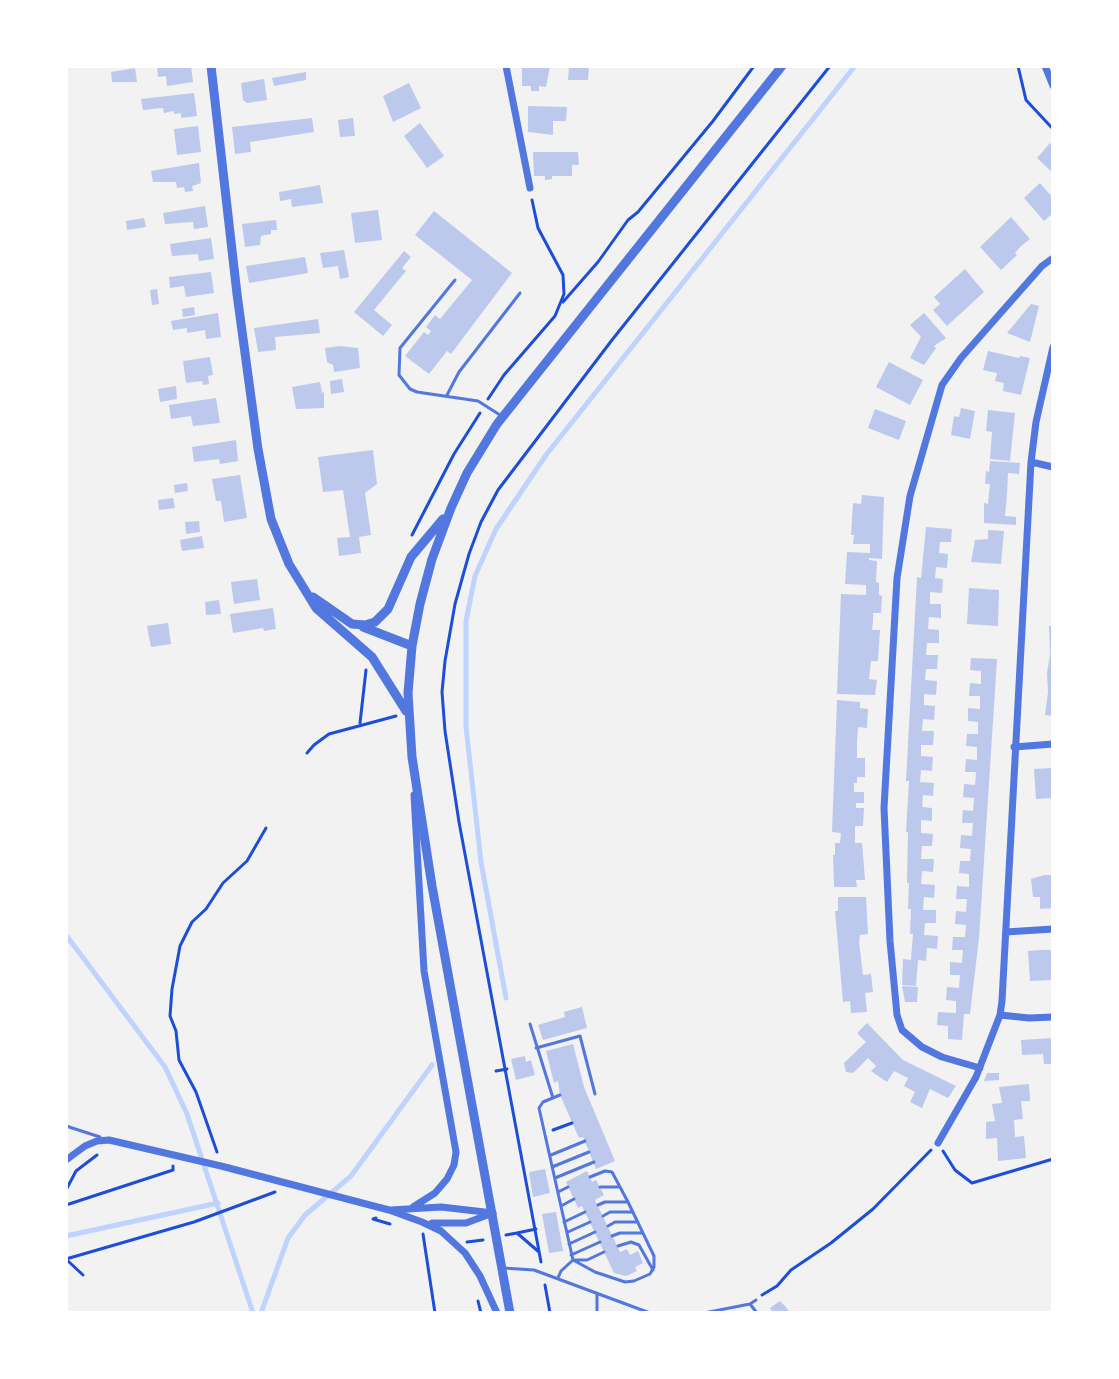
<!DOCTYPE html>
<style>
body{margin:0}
#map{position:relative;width:1119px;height:1379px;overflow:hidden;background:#f2f2f2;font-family:Commissioner,sans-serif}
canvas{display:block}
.frame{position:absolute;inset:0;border:68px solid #fff;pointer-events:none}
</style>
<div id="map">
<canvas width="1119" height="1379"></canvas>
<div class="frame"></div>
</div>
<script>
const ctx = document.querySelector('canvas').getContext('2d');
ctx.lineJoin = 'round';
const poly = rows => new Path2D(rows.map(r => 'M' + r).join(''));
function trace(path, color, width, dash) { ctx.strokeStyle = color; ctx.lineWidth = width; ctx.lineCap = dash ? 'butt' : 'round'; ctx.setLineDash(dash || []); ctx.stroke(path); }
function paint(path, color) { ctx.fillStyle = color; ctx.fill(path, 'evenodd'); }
const stream = poly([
 [66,935,165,1067,187,1114,253,1313],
 [506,998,481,862,466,727,466,621,475,576,496,529,546,455,855,66],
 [66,1236,218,1203],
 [261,1313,288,1238,305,1215,351,1176,432,1065]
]);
const building = poly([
 [157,66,191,66,193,82,167,86,166,76,158,77],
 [522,66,550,66,546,87,539,86,539,91,531,91,531,86,522,86],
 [569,66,589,66,588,80,568,80],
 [135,68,137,82,112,82,111,72],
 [306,72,306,80,274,86,272,78],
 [264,79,267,100,247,103,243,100,241,83],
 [409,83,421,108,393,122,383,96],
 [194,93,197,116,181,118,181,113,174,114,174,111,164,113,163,108,143,110,141,99],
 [528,106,567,107,566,121,553,121,553,135,528,132],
 [312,118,314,132,250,142,251,152,235,154,232,127],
 [353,118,355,136,340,137,338,120],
 [420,123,444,156,427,168,404,136],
 [198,126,201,152,177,155,174,129],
 [1050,143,1053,146,1053,173,1037,158],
 [533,152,578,152,579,165,572,165,572,176,552,176,552,179,545,180,545,176,534,176],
 [199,163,201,183,192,186,193,191,185,192,184,187,177,188,176,182,153,182,151,171],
 [1040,183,1053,198,1053,213,1044,221,1024,198],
 [320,185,323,203,292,207,291,199,280,201,279,192],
 [205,206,208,227,194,229,193,222,165,224,163,213],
 [378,210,382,240,355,243,351,213],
 [434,211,512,273,451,354,447,351,429,374,405,356,424,332,428,335,431,331,426,327,435,315,440,319,472,280,415,235],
 [1011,217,1030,239,1020,247,1015,253,1017,255,1001,270,980,247],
 [144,218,146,227,127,230,126,221],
 [276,220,277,230,271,230,271,234,261,236,260,245,245,247,242,224],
 [211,238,214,259,199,261,198,254,172,256,170,244],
 [344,250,349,277,340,279,338,266,323,268,320,253],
 [404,251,411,257,402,268,406,271,374,310,392,325,383,336,354,312],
 [305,257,308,273,249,283,246,266],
 [965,269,984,292,947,326,933,310,940,304,934,297],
 [211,272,214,293,186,297,184,286,170,288,169,277],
 [157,289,159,304,152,305,150,290],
 [1031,304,1039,306,1030,342,1007,333],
 [194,307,195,315,183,317,182,309],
 [218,313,221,337,206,339,205,330,187,333,187,328,173,330,171,321],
 [924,313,946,338,934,346,936,348,924,365,910,358,921,337,910,325],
 [318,319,320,333,275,337,276,350,258,352,254,328],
 [339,346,358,348,360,368,334,372,333,365,327,362,325,348],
 [988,351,1019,358,1020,356,1030,358,1021,395,1003,391,1004,383,995,381,997,373,983,370],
 [210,357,213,375,208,376,209,384,203,385,202,381,186,383,183,361],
 [889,362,923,380,910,405,876,387],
 [342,379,344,392,331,394,330,381],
 [320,382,322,393,324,392,324,408,296,409,292,387],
 [176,386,177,399,160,402,158,389],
 [216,398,220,423,193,426,191,416,171,419,169,405],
 [961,408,975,411,970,439,951,435,954,416,959,417],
 [875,409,906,421,899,440,868,428],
 [988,410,1015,413,1010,461,990,459,992,432,986,431],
 [236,440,238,461,220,464,219,459,194,462,192,447],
 [373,450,377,484,365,493,371,535,359,537,361,553,339,556,337,538,350,537,343,490,323,492,318,457],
 [990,461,1020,463,1019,474,1008,473,1007,495,1005,516,1016,517,1016,525,984,523,984,503,988,504,990,484,985,484,986,471,989,472],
 [240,475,247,518,224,522,221,501,216,501,212,479],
 [187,483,188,491,175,493,174,485],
 [862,495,884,497,882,559,869,558,869,560,877,561,876,582,879,583,879,595,882,596,881,613,873,613,873,621,872,630,880,630,878,661,871,661,869,679,877,680,875,695,837,694,841,594,866,595,866,585,845,584,847,552,870,553,870,544,853,544,854,535,851,535,853,503,861,504],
 [173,498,175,508,159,510,158,500],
 [199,521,200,532,186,534,185,522],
 [926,527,952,529,951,542,940,542,939,553,948,554,947,568,936,567,935,578,943,579,942,593,930,592,930,604,941,604,941,618,929,617,928,629,939,630,939,643,927,643,926,655,938,655,937,669,926,669,925,680,937,681,936,695,924,694,924,705,935,706,934,720,923,719,922,731,934,731,933,745,921,745,921,756,933,757,932,771,921,770,920,782,934,783,933,796,923,795,922,807,932,808,932,821,921,820,921,833,933,834,932,846,922,846,921,859,934,859,933,872,922,871,921,884,935,885,934,898,924,897,923,910,936,910,936,923,925,923,924,935,938,936,937,949,927,948,926,961,918,960,916,986,902,985,903,959,911,960,913,934,910,934,911,909,908,909,909,883,907,883,908,832,906,832,909,781,906,781,917,577,921,578],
 [988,530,1004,531,1001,564,971,562,975,540,988,539],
 [202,536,204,548,182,551,180,540],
 [257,579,260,600,234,604,231,582],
 [969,588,999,590,998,626,967,624],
 [219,600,221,614,206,615,205,602],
 [273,608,276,629,264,631,263,628,233,633,230,614],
 [168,623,171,644,151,647,147,626],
 [1049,626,1053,626,1053,716,1045,715,1048,692,1047,673,1050,655],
 [971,658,997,659,979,938,970,1014,964,1014,962,1040,948,1039,948,1026,937,1025,938,1012,956,1013,956,1001,946,1000,947,987,959,988,960,975,950,975,950,962,962,963,963,950,952,950,953,937,965,937,966,925,955,924,956,911,966,912,967,899,956,899,957,886,969,887,969,874,959,873,960,861,970,861,971,849,960,848,961,835,972,836,973,823,962,823,963,810,973,811,974,798,963,797,964,784,975,785,976,772,965,772,966,759,977,760,977,747,966,746,967,734,978,734,978,722,968,721,968,708,980,709,980,696,969,696,970,683,981,684,981,671,970,670],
 [837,700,860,702,860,708,868,709,867,728,858,727,857,742,857,758,865,758,865,777,857,777,857,783,854,783,854,792,864,792,864,803,856,803,856,808,864,808,863,826,855,826,855,843,862,843,865,880,856,880,857,887,834,887,833,855,835,855,835,843,840,843,841,833,832,832],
 [1053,768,1053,798,1036,799,1034,769],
 [1044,875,1053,875,1053,908,1040,909,1040,897,1033,897,1031,879],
 [838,897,866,897,868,934,860,935,859,942,863,975,871,974,873,992,865,993,867,1012,851,1013,850,1001,843,1002,835,911,838,911],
 [1041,950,1053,950,1053,980,1030,981,1028,951],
 [902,986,918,987,917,1002,905,1002],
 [582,1007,587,1028,543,1040,538,1025,565,1017,564,1012],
 [867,1023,903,1060,956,1086,948,1098,930,1089,922,1108,910,1102,915,1092,904,1086,908,1078,894,1071,887,1082,871,1071,876,1066,868,1058,853,1073,846,1072,844,1063,866,1042,857,1033],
 [1053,1038,1053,1064,1044,1064,1043,1054,1022,1055,1021,1040],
 [573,1044,584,1087,615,1161,596,1169,583,1137,579,1138,560,1095,558,1081,554,1083,546,1051],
 [525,1056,526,1062,531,1060,535,1075,516,1080,511,1059],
 [987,1073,999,1073,999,1080,984,1081],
 [1029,1084,1030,1101,1021,1101,1023,1119,1014,1120,1015,1137,1024,1136,1026,1158,998,1161,997,1138,986,1139,986,1122,995,1121,992,1104,1002,1103,999,1087],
 [545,1169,550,1193,533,1197,529,1172],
 [587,1171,592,1182,596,1180,604,1195,595,1200,620,1252,627,1249,630,1255,638,1251,643,1263,635,1267,637,1271,626,1276,614,1273,582,1206,578,1208,566,1182],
 [556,1212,563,1251,549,1253,542,1214],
 [780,1301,785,1306,790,1313,773,1313,770,1308]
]);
const path = poly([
 [1018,66,1026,100,1053,129],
 [563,302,598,262,628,220,638,212,713,121,754,66],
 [488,399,504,375,555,316,564,294,563,275,538,228,532,200],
 [412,535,454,454,480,413],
 [360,723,366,670],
 [307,753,314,745,329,734,396,716],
 [496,1071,507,1069],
 [553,1130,572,1123],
 [943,1151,955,1170,972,1183,1053,1159],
 [217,1152,196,1092,179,1060,176,1031,170,1016,172,989,180,946,192,922,206,909,223,883,247,861,266,828],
 [66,1190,76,1171,97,1155],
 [66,1205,173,1170,173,1166],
 [376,1218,373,1219,390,1224],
 [517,1233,536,1229],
 [423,1234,435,1313],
 [506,1235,517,1233,539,1252],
 [467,1242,483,1240],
 [66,1259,194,1222,275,1192],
 [68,1261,83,1275],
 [541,1262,459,822,445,731,442,692,445,661,455,604,469,554,481,522,498,490,612,340,830,66],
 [545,1285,550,1313],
 [762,1295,777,1286,791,1270,831,1243,873,1209,931,1150],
 [478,1301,481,1313]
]);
const service = poly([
 [455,280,400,348,399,375,410,389,417,392,478,401,500,415],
 [447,395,459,372,520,293],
 [530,1024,553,1098],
 [536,1048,580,1036,595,1094],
 [560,1095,543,1102,539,1108,573,1260,595,1272,625,1282,634,1281,650,1274,654,1267,654,1256,628,1202,605,1202,598,1205],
 [66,1126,100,1137],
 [551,1155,585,1141],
 [552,1167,589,1152],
 [590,1177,605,1171,612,1172,628,1202],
 [555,1178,594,1162],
 [600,1187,620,1187],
 [558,1192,568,1187],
 [561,1206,574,1199],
 [603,1216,610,1212,633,1212],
 [564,1222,585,1212],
 [608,1226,615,1222,638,1222],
 [568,1232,590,1222],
 [612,1236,620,1233,643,1233],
 [569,1244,595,1232],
 [618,1246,631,1242,639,1245,653,1270],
 [571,1255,600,1242],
 [503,1268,534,1270,650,1313],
 [558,1278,561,1271,573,1260,587,1260,604,1252],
 [750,1304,757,1313],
 [597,1313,597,1293],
 [704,1313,750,1304,756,1300]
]);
const minor = poly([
 [506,66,530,188],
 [1045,66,1053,86],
 [1031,462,1053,467],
 [1014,747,1053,744],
 [1006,932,1053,929],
 [1000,1015,1029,1018,1053,1017],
 [980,1068,942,1057,922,1047,902,1030,897,1015,890,941,884,808,897,578,910,496,942,385,961,358,1042,266,1053,258],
 [938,1143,976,1077,1000,1015,1002,1001,1031,462,1036,422,1053,347],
 [66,1160,85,1146,97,1141,109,1140,221,1166,389,1210,422,1222,441,1231,465,1253,480,1276,497,1313],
 [413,1207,435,1193,447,1179,454,1165,456,1152,424,971,414,795],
 [391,1210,441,1207,493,1213],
 [432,1223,466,1223,493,1213]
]);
const tertiary = poly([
 [211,66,237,294,258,449,271,519,289,564,316,608,372,657,406,711],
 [313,597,352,624,365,625,375,622,388,609,411,557,443,519],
 [363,627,412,646],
 [510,1313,432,886,412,757,408,693,412,646,420,604,432,559,451,508,467,473,497,424,782,66]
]);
trace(stream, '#bfd3fe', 5);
paint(building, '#bdc9ec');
trace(path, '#1d4ed8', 3);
trace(service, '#5277de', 3);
trace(minor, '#5277de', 7);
trace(tertiary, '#5277de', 9);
</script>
